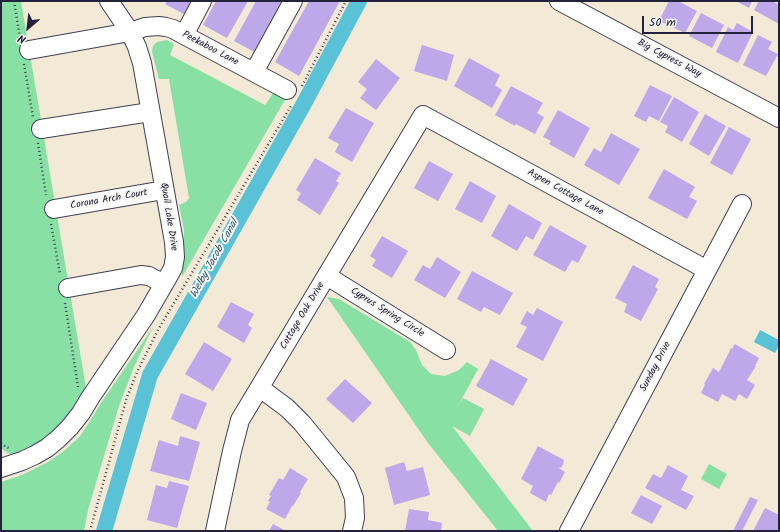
<!DOCTYPE html>
<style>
body{margin:0}
#map{position:relative;width:780px;height:532px;overflow:hidden;background:#f2ead7;font-family:Kalam,sans-serif}
canvas{display:block}
.frame{position:absolute;inset:0;border:2px solid #22223b;pointer-events:none}
.north{position:absolute;left:8px;top:8px;width:40px;height:40px;-webkit-text-stroke:3px #f6f6f2;paint-order:stroke;rotate:208deg;font-size:11px;font-weight:700;line-height:16px;text-align:center;color:#22223b}
.north::after{content:'';display:block;margin:auto;width:14px;height:18px;background:#22223b;clip-path:polygon(50% 0,100% 100%,50% 72%,0 100%)}
.scale{position:absolute;left:642px;top:16px;width:111px;height:18px;box-sizing:border-box;border:2px solid #22223b;border-top:0;padding-left:5px;font-size:12px;line-height:14px;white-space:nowrap;color:#22223b;-webkit-text-stroke:3px #f6f6f2;paint-order:stroke}
</style>
<div id="map">
<canvas width="780" height="532"></canvas>
<div class="frame"></div>
<div class="north">N</div>
<div class="scale">50 m</div>
</div>
<script>
const ctx = document.querySelector('canvas').getContext('2d');
ctx.lineJoin = 'round';
function paint(path, color) { ctx.fillStyle = color; ctx.fill(path, 'evenodd'); }
const poly = rows => new Path2D(rows.map(r => 'M' + r).join(''));
function trace(path, color, width, dash) { ctx.strokeStyle = color; ctx.lineWidth = width; ctx.lineCap = dash ? 'butt' : 'round'; ctx.setLineDash(dash || []); ctx.stroke(path); }
function drawText(font, color, halo, rows, align = 'center') {
  ctx.font = font + ' Kalam,sans-serif'; ctx.lineWidth = 4; ctx.setLineDash([]); ctx.textBaseline = 'middle'; ctx.strokeStyle = halo; ctx.fillStyle = color; for (const [text, x, y, turn = 0] of rows) {
    ctx.save(); ctx.translate(x, y); ctx.rotate((+turn || 0) * Math.PI / 180); ctx.textAlign = isNaN(turn) ? turn : align; if (halo) ctx.strokeText(text, 0, 0); ctx.fillText(text, 0, 0); ctx.restore();
  }
}
const green = poly([
 [1,1,21,1,86,388,74,411,44,441,16,454,10,454,6,452,1,448],
 [167,40,174,44,170,55,265,105,274,92,286,98,182,277,184,230,179,205,186,202,189,198,169,79,159,79,152,52,153,46,157,42],
 [327,297,339,299,410,342,416,350,422,365,431,374,445,376,459,370,467,362,478,369,458,406,463,398,484,409,470,436,452,426,533,531,498,531,428,443],
 [153,327,134,367,119,406,101,466,88,510,84,531,1,531,1,482,22,475,48,462,64,451,80,436,90,421,101,403],
 [709,464,727,474,719,489,701,479]
]);
const water = poly([
 [760,330,779,340,779,346,775,353,754,342]
]);
const canal = poly([
 [104,531,150,375,208,273,302,107,359,1]
]);
const building = poly([
 [167,1,199,1,191,18,165,4],
 [216,1,248,1,227,38,203,25],
 [256,1,288,1,258,54,234,41],
 [309,1,340,1,299,76,275,62],
 [669,1,678,1,697,11,685,33,659,21],
 [736,1,752,1,749,8],
 [759,1,772,1,779,5,779,24,754,10],
 [701,13,724,25,712,48,689,36],
 [737,23,753,32,738,63,716,52,728,27,733,30],
 [758,35,772,42,768,49,778,54,766,76,743,65],
 [422,45,454,55,447,81,414,71],
 [469,58,500,75,495,85,502,90,492,108,454,86],
 [376,59,400,78,376,110,360,98,367,89,358,82],
 [650,85,672,96,659,121,649,116,646,122,634,116],
 [511,86,543,103,537,113,544,117,535,134,516,124,515,126,495,115],
 [674,97,699,112,682,142,665,132,668,126,660,122],
 [346,108,374,123,352,162,335,152,339,144,328,138],
 [558,110,590,128,574,158,549,144,551,141,543,137],
 [705,114,726,126,709,156,689,144],
 [729,127,751,139,732,175,710,163],
 [611,133,640,149,619,185,584,165,594,148,601,152],
 [315,158,341,173,336,181,339,183,320,215,297,200,301,193,296,190],
 [429,161,453,174,438,201,414,188],
 [664,169,695,187,689,197,697,201,687,219,648,198],
 [470,181,496,196,482,223,455,209],
 [509,204,542,223,533,240,526,236,517,251,491,236],
 [550,225,587,246,578,263,572,260,565,272,533,255],
 [382,236,408,251,392,278,372,266,376,260,370,256],
 [437,257,461,272,445,298,414,280,423,265,430,269],
 [633,265,659,279,655,287,658,289,641,321,624,312,627,304,615,298],
 [472,271,513,293,500,315,484,307,481,312,457,299],
 [231,302,254,314,248,325,252,328,244,343,217,327],
 [537,308,563,322,543,361,516,347,527,327,520,324,527,311,533,315],
 [204,342,232,359,213,391,185,374],
 [735,344,759,358,755,366,756,366,747,380,755,385,747,399,739,394,735,401,722,394,718,402,701,393,705,385,704,384,713,368,719,372,731,348,732,349],
 [491,359,528,379,513,406,476,386],
 [345,379,372,403,353,423,326,399],
 [181,393,207,403,196,430,171,419],
 [180,436,200,442,189,481,150,471,159,440,178,446],
 [538,446,564,460,563,462,564,463,561,468,560,467,559,468,565,472,559,483,558,482,551,495,549,494,546,502,530,493,533,486,521,479],
 [404,462,407,471,423,467,430,495,394,505,385,468],
 [668,465,688,476,681,490,694,496,686,510,645,488,653,474,661,478],
 [290,468,308,479,300,492,301,493,293,506,292,506,285,519,266,509,270,502,268,501,271,496,269,495,279,478,283,480],
 [169,481,189,486,177,528,147,520,156,485,167,488],
 [641,495,662,506,652,524,631,513],
 [750,497,758,500,742,531,733,531],
 [765,508,779,515,779,531,753,531],
 [409,509,429,512,428,520,442,523,441,531,405,531],
 [273,524,286,531,269,531]
]);
const path = poly([
 [14,1,20,38],
 [24,64,33,117],
 [302,86,346,1],
 [38,143,46,195],
 [51,224,60,274],
 [65,303,78,387],
 [1,443,6,447,9,448],
 [90,531,126,400,137,372,158,330,291,106]
]);
const minor = poly([
 [559,1,779,118],
 [184,35,202,1],
 [29,50,130,32,145,27,159,26,166,27,173,29,184,35,287,90],
 [254,72,293,1],
 [41,129,150,112],
 [54,209,164,190],
 [327,276,446,350],
 [68,288,141,275,149,276,164,284],
 [260,388,287,408,302,423,346,477,354,498,355,518,352,531],
 [1,468,22,461,35,455,47,448,58,439,70,427,81,413,90,398,146,315,168,277,173,268,175,257,174,242,142,63,137,47,130,32,109,1],
 [215,531,232,451,240,420,423,115,707,270],
 [569,531,742,204]
]);
const streetNames = [
 ["Peekaboo Lane",210,49,28],
 ["Big Cypress Way",669,59,28],
 ["Aspen Cottage Lane",565,193,29],
 ["Corona Arch Court",109,200,-10],
 ["Quail Lake Drive",168,217,81],
 ["Cyprus Spring Circle",387,313,32],
 ["Cottage Oak Drive",303,316,-59],
 ["Sunday Drive",656,367,-62]
];
const waterNames = [
 ["Welby Jacob Canal",215,259,-61]
];
paint(green, '#88e0a5');
paint(water, '#59c2d6');
trace(canal, '#59c2d6', 16);
paint(building, '#bda8e9');
trace(minor, '#414052', 20);
trace(path, '#414052', 2.5, [1, 3]);
trace(minor, '#fff', 18);
drawText('10px', '#22223b', '#f6f6f2', streetNames);
drawText('italic 11px', '#355a71', '#f6f6f2', waterNames);
</script>
